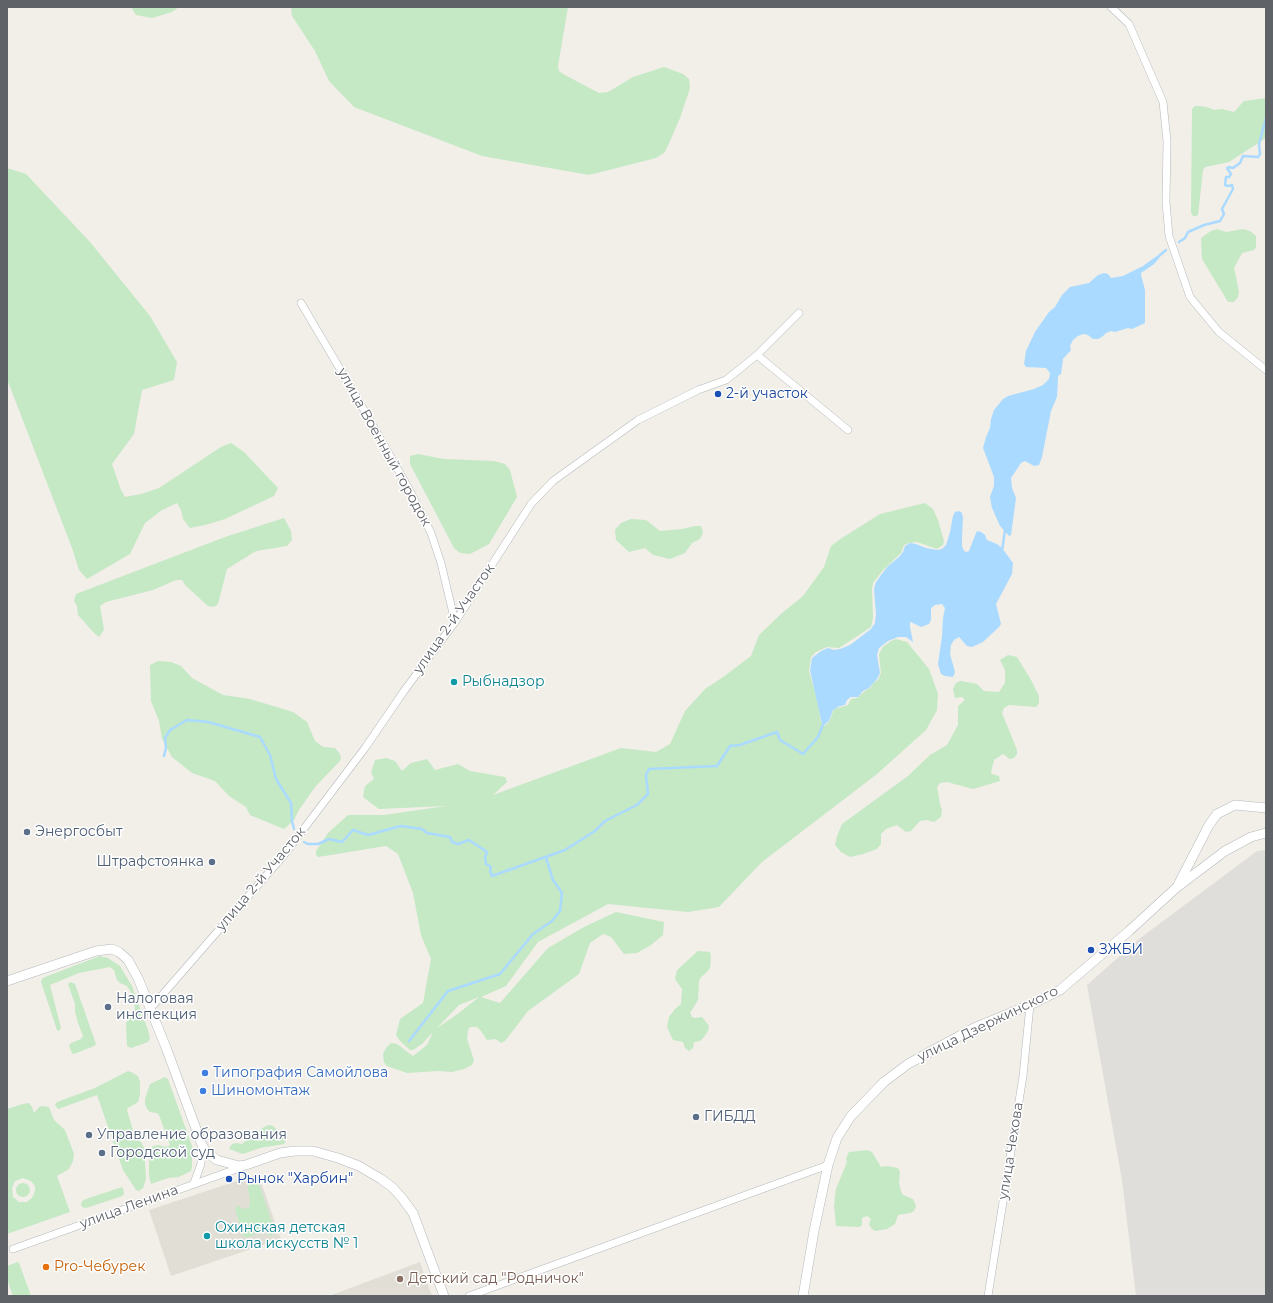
<!DOCTYPE html>
<meta charset="utf-8">
<style>
body{margin:0}
#map{position:relative;width:1273px;height:1303px;overflow:hidden;background:#f1efe8;font-family:Montserrat,sans-serif}
canvas{display:block}
.frame{position:absolute;inset:0;border:8px solid #5f6368;pointer-events:none}
</style>
<div id="map">
<canvas width="1273" height="1303"></canvas>
<div class="frame"></div>
</div>
<script>
const ctx = document.querySelector('canvas').getContext('2d');
ctx.lineJoin = 'round';
function paint(path, color) { ctx.fillStyle = color; ctx.fill(path, 'evenodd'); }
const poly = rows => new Path2D(rows.map(r => 'M' + r).join(''));
function trace(path, color, width, dash) { ctx.strokeStyle = color; ctx.lineWidth = width; ctx.lineCap = dash ? 'butt' : 'round'; ctx.setLineDash(dash || []); ctx.stroke(path); }
function drawText(font, color, halo, rows, align = 'center') {
  ctx.font = font + ' Montserrat,sans-serif'; ctx.lineWidth = 3; ctx.setLineDash([]); ctx.textBaseline = 'middle'; ctx.strokeStyle = halo; ctx.fillStyle = color; for (const [text, x, y, turn = 0] of rows) {
    ctx.save(); ctx.translate(x, y); ctx.rotate((+turn || 0) * Math.PI / 180); ctx.textAlign = isNaN(turn) ? turn : align; if (halo) ctx.strokeText(text, 0, 0); ctx.fillText(text, 0, 0); ctx.restore();
  }
}
const industrial = poly([
 [1266,850,1266,1296,1136,1296,1122,1180,1087,985,1139,939,1257,851]
]);
const education = poly([
 [258,1174,281,1239,171,1276,149,1210],
 [420,1262,432,1296,329,1296]
]);
const green = poly([
 [131,7,179,7,172,12,152,18,136,15],
 [291,7,568,7,558,66,559,71,563,74,599,93,608,92,633,77,664,67,683,74,689,79,690,88,680,118,667,148,664,153,656,158,589,175,482,156,354,107,329,81,315,51,292,16],
 [1266,98,1266,138,1229,162,1205,167,1203,170,1198,215,1196,216,1193,216,1191,212,1192,109,1195,106,1200,106,1210,108,1214,110,1222,109,1234,112,1244,101],
 [7,168,26,174,90,242,150,316,177,362,174,380,142,390,134,434,112,464,121,490,125,497,141,494,159,488,221,447,231,443,244,452,278,488,274,496,225,519,205,525,190,528,183,519,181,510,177,503,162,510,145,523,130,554,87,579,79,570,72,548,7,379],
 [1217,229,1226,232,1243,229,1250,231,1256,236,1256,247,1254,250,1242,253,1234,268,1239,291,1238,297,1234,302,1228,302,1202,259,1201,238,1211,231],
 [418,454,444,459,494,461,505,464,510,470,517,497,489,544,470,554,460,553,454,548,410,464,410,456],
 [925,503,933,509,938,520,944,541,943,545,937,549,917,542,909,543,904,545,901,553,882,571,873,583,872,589,873,618,871,627,839,648,827,647,816,652,811,657,809,671,818,702,821,722,824,726,829,722,834,709,848,705,851,699,857,698,865,691,871,687,873,683,878,680,881,673,879,654,883,647,891,641,896,639,907,642,929,669,938,694,937,710,926,730,877,774,762,862,719,907,688,912,608,904,538,942,506,986,481,997,500,1003,548,948,584,927,616,912,664,922,663,935,651,945,637,953,624,954,611,937,603,934,590,943,579,974,528,1011,505,1041,501,1043,496,1039,487,1040,481,1031,477,1027,470,1027,468,1030,467,1039,474,1060,472,1065,464,1069,452,1072,438,1071,407,1073,387,1066,384,1062,383,1054,386,1048,391,1043,397,1044,413,1056,427,1045,433,1032,422,1044,413,1050,410,1050,400,1041,396,1035,400,1019,423,1003,431,959,421,935,413,893,398,854,386,846,318,857,316,855,316,851,328,833,348,815,384,815,446,806,379,809,363,797,365,786,374,779,371,772,375,760,386,758,395,761,402,771,411,763,427,759,435,770,458,764,470,771,505,777,507,782,493,795,621,748,656,752,670,744,685,711,705,689,726,675,751,656,759,635,781,614,803,596,824,567,831,546,842,538,880,514],
 [479,997,459,1013,437,1028,459,1005],
 [284,518,291,531,292,540,287,546,256,551,227,569,218,604,214,607,208,606,186,586,182,580,176,580,153,590,106,602,100,606,104,630,99,637,93,632,78,615,77,606,74,601,76,594,225,537],
 [631,519,646,520,660,531,682,529,695,526,701,526,703,533,700,539,692,543,685,553,670,559,653,555,645,548,629,552,616,540,615,530,621,523],
 [1008,655,1017,657,1031,680,1039,696,1039,703,1036,707,1009,705,1004,708,1002,713,1017,750,1017,754,1014,758,1010,759,1003,754,994,760,991,772,992,774,999,776,1000,781,973,789,947,782,940,783,937,787,940,804,942,810,941,817,934,822,927,820,920,821,911,831,906,832,897,825,886,829,881,834,881,844,877,849,863,854,850,857,841,852,835,845,837,836,842,824,908,776,930,755,947,745,958,725,958,706,965,700,962,697,955,698,953,689,956,683,961,681,977,684,984,691,999,692,1005,683,1005,670,1000,660],
 [158,661,171,662,181,666,192,678,223,695,250,699,293,712,307,722,315,741,323,747,335,748,340,754,341,758,340,761,315,787,299,810,294,820,284,829,250,815,246,807,229,796,215,781,192,773,172,757,162,739,159,721,151,701,150,665],
 [698,951,710,952,711,957,710,968,706,973,701,977,699,981,698,1000,690,1013,692,1017,695,1018,702,1017,709,1026,708,1031,704,1037,700,1041,694,1042,693,1048,689,1051,685,1048,683,1042,673,1040,667,1027,669,1017,675,1009,681,1004,682,989,675,979,677,970],
 [100,956,108,958,120,966,132,986,148,1030,150,1038,148,1042,131,1048,127,1046,126,1023,133,1013,135,1008,131,992,127,986,120,983,117,980,114,970,110,967,79,973,50,985,61,1028,59,1031,57,1030,41,982,42,979,45,977],
 [71,982,75,984,96,1044,94,1046,74,1054,72,1053,69,1046,71,1043,81,1039,83,1036,78,1023,75,1012,75,1004,69,987,68,984],
 [128,1071,133,1073,138,1076,140,1082,140,1095,138,1102,128,1108,127,1110,134,1134,136,1138,141,1142,144,1148,146,1179,143,1188,139,1191,136,1190,123,1170,97,1095,58,1109,55,1105,57,1102,95,1088],
 [165,1077,168,1079,192,1146,192,1167,191,1171,179,1177,168,1178,151,1184,149,1176,149,1163,151,1149,153,1146,158,1145,166,1147,169,1146,170,1145,159,1115,157,1113,150,1112,147,1109,145,1104,145,1099,150,1084],
 [29,1103,32,1107,34,1113,39,1107,42,1106,49,1107,54,1120,65,1130,74,1154,73,1161,69,1169,57,1176,70,1212,7,1234,7,1109,23,1104],
 [23,1178,31,1181,35,1186,35,1191,32,1198,27,1202,19,1202,13,1197,12,1188,15,1181],
 [269,1125,273,1126,285,1137,286,1141,284,1144,260,1148,243,1154,229,1149,232,1144,236,1143,242,1144,255,1133,264,1127],
 [867,1150,872,1152,881,1167,887,1166,898,1168,900,1172,899,1183,901,1191,903,1195,913,1199,916,1206,914,1211,910,1213,898,1215,895,1224,887,1229,875,1231,871,1228,869,1224,871,1219,867,1216,862,1218,862,1225,859,1227,836,1226,834,1206,836,1189,847,1162,846,1158,849,1152],
 [254,1179,258,1181,275,1231,275,1233,271,1236,262,1230,259,1230,256,1231,254,1235,246,1238,243,1235,235,1209,236,1207,239,1206,243,1209,249,1208,250,1201,247,1182,248,1180],
 '16 1190a7 7 0 1 1 14 0a7 7 0 1 1-14 0Z',
 [122,1187,124,1192,124,1194,122,1196,86,1208,82,1207,81,1204,83,1200],
 [18,1262,19,1263,31,1296,13,1296,7,1279,7,1266]
]);
const water = poly([
 [1161,253,1160,257,1154,264,1141,273,1141,275,1145,290,1145,323,1132,329,1128,328,1115,332,1111,331,1106,333,1102,337,1098,339,1093,339,1088,335,1083,334,1078,336,1073,340,1070,346,1071,350,1063,359,1061,374,1058,376,1057,397,1051,411,1042,457,1039,465,1034,466,1025,461,1021,463,1011,478,1012,488,1016,498,1011,535,1009,536,1000,526,992,508,990,497,994,486,994,477,983,448,986,437,990,428,991,419,994,410,1003,399,1008,396,1034,389,1043,385,1049,379,1050,373,1046,368,1026,367,1024,364,1026,351,1035,332,1049,312,1055,307,1062,295,1070,287,1089,283,1098,275,1104,273,1108,274,1111,278,1123,276,1143,266],
 [959,511,962,513,963,518,962,538,962,546,964,551,967,552,969,551,974,538,977,531,981,532,985,535,987,540,997,544,1002,548,1013,563,1012,574,996,604,1001,624,999,627,983,642,972,647,967,646,959,637,954,640,951,645,950,654,955,672,953,677,945,676,941,674,938,664,942,636,943,618,945,608,942,604,935,605,931,608,931,620,929,624,921,627,911,622,910,623,910,627,913,642,906,637,898,637,888,641,879,648,877,655,880,673,877,679,869,688,863,691,858,697,851,697,847,700,845,705,840,706,833,710,829,721,824,725,822,724,810,670,812,658,821,651,828,648,834,650,840,649,850,645,871,629,875,623,876,614,874,589,876,582,881,575,888,566,899,557,903,552,905,546,910,543,916,544,926,548,937,550,942,549,946,545,950,532,953,516,955,512]
]);
const stream = poly([
 [1179,242,1185,238,1188,232,1204,225,1220,221,1224,214,1222,209,1233,189,1232,185,1228,186,1225,185,1226,177,1229,177,1231,174,1227,168,1229,167,1233,168,1240,163,1243,156,1258,157,1260,154,1259,144,1266,118],
 [1159,256,1166,250],
 [1002,551,1005,530],
 [164,756,166,748,165,738,170,730,187,720,208,722,260,737,270,755,276,779,291,803,292,821,294,829],
 [304,842,308,844,318,844,329,839,342,842,353,830,368,835,401,826,422,829,427,833,450,837,452,842,458,844,469,840,487,852,485,858,486,864,491,867,490,871,492,876,565,850,595,831,605,821,637,805,648,794,646,775,649,769,717,766,730,746,740,745,777,732,780,740,803,754,818,737,824,722],
 [409,1041,448,991,500,974,533,934,552,921,560,911,562,893,553,880,546,858]
]);
const minor = poly([
 [1111,7,1129,24,1163,102,1167,141,1166,202,1169,236,1190,297,1219,332,1266,370],
 [301,303,356,396,409,489,431,533,441,563,455,622],
 [757,355,848,430],
 [150,1009,284,855,365,748,404,691,455,622,531,504,553,481,638,420,698,390,726,380,757,355,799,313],
 [194,1183,201,1164,202,1145],
 [13,1249,242,1167],
 [469,1296,828,1165],
 [988,1296,1023,1076,1030,1005]
]);
const tertiary = poly([
 [1178,885,1209,825,1217,814,1235,805,1266,808],
 [7,981,96,951,112,949,119,952,128,960,138,978,167,1050,202,1145,206,1152,217,1160,239,1166,246,1165,280,1153,295,1151,313,1151,338,1158,359,1166,381,1179,392,1187,402,1198,413,1213,444,1296],
 [803,1296,814,1231,828,1165,837,1138,851,1116,884,1082,908,1064,974,1028,1030,1005,1060,990,1129,931,1176,888,1225,851,1251,837,1266,833]
]);
const markers = [
 [718,394,4,"#1a4fb4"],
 [454,682,4,"#0f9aa8"],
 [27,832,4,"#5c6f8a"],
 [212,862,4,"#5c6f8a"],
 [1091,950,4,"#1a4fb4"],
 [108,1007,4,"#5c6f8a"],
 [205,1073,4,"#3f7fe0"],
 [203,1091,4,"#3f7fe0"],
 [696,1117,4,"#5c6f8a"],
 [89,1135,4,"#5c6f8a"],
 [102,1153,4,"#5c6f8a"],
 [229,1179,4,"#1a4fb4"],
 [207,1236,4,"#0f9aa8"],
 [46,1267,4,"#e8710a"],
 [400,1279,4,"#8d6e63"]
];
const transitNames = [
 ["2-й участок",726,394],
 ["ЗЖБИ",1099,950],
 ["Рынок \"Харбин\"",237,1179]
];
const streetNames = [
 ["улица Военный городок",384,447,61],
 ["улица 2-й Участок",454,619,-55],
 ["улица 2-й Участок",261,879,-50],
 ["улица Дзержинского",988,1024,-26],
 ["улица Чехова",1011,1151,-81],
 ["улица Ленина",129,1207,-20]
];
const cultureNames = [
 ["Рыбнадзор",462,682],
 ["Охинская детская",215,1228],
 ["школа искусств № 1",215,1244]
];
const serviceNames = [
 ["Энергосбыт",35,832],
 ["Штрафстоянка",204,862,"right"],
 ["Налоговая",116,999],
 ["инспекция",116,1015],
 ["ГИБДД",704,1117],
 ["Управление образования",97,1135],
 ["Городской суд",110,1153]
];
const shopNames = [
 ["Типография Самойлова",213,1073],
 ["Шиномонтаж",211,1091]
];
const foodNames = [
 ["Pro-Чебурек",54,1267]
];
const educationNames = [
 ["Детский сад \"Родничок\"",408,1279]
];
paint(industrial, '#e0deda');
paint(education, '#e1ded6');
paint(green, '#c5e8c5');
paint(water, '#aadaff');
trace(stream, '#aadaff', 2.5);
trace(minor, '#b5b8bc', 8);
trace(tertiary, '#b5b8bc', 10);
trace(minor, '#fff', 7);
trace(tertiary, '#fff', 9);
for (const [x, y, r, color] of markers) { const dot = new Path2D(); dot.arc(x, y, r, 0, 2 * Math.PI); ctx.fillStyle = color; ctx.fill(dot); trace(dot, '#fff', 1.5); }
drawText('14px', '#164399', '#fff', transitNames, 'left');
drawText('14px', '#5f6368', '#fff', streetNames);
drawText('14px', '#0d838f', '#fff', cultureNames, 'left');
drawText('14px', '#4e5e75', '#fff', serviceNames, 'left');
drawText('14px', '#366cbe', '#fff', shopNames, 'left');
drawText('14px', '#c56008', '#fff', foodNames, 'left');
drawText('14px', '#785e54', '#fff', educationNames, 'left');
</script>
